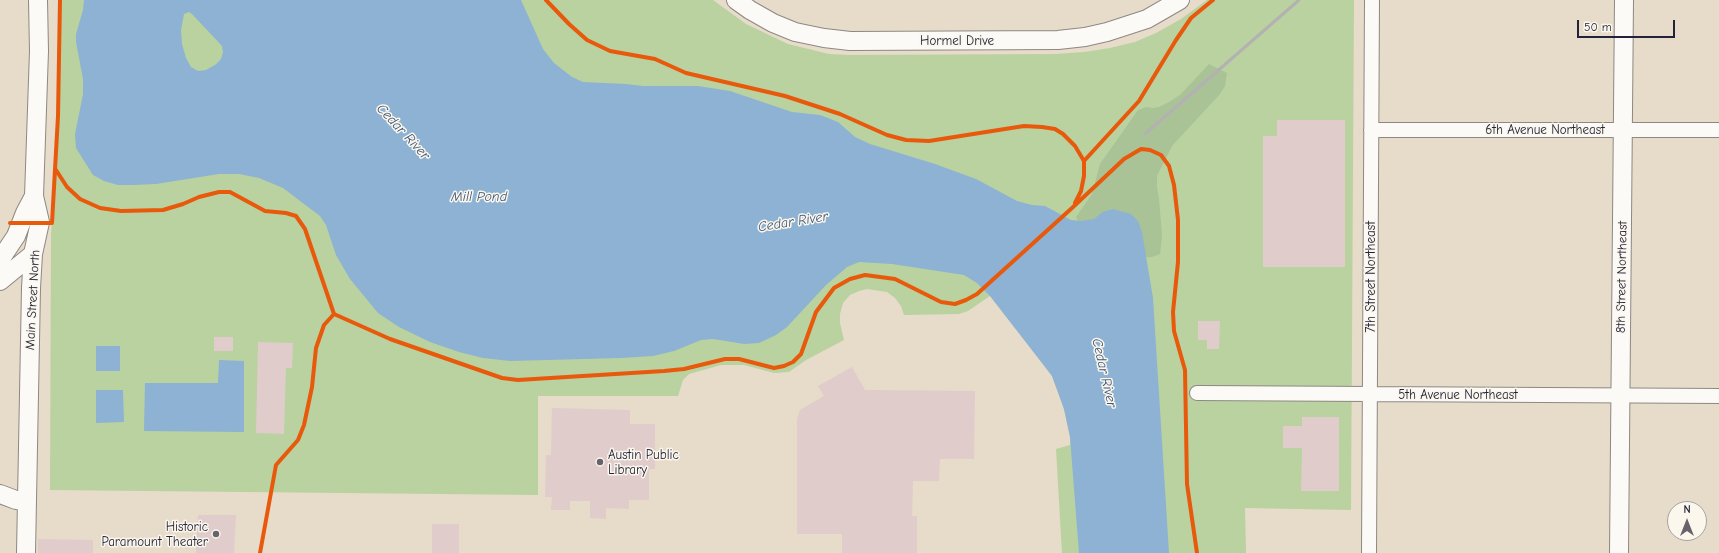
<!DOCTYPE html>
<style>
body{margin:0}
#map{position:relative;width:1719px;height:553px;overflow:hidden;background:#e7dbca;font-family:"Comic Neue",sans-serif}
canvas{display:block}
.north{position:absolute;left:1667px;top:501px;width:40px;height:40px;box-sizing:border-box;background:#fbf7ec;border:1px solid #a4a2a5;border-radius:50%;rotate:0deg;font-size:11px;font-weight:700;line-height:16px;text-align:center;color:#22223b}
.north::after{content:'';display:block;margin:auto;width:14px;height:18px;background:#67636d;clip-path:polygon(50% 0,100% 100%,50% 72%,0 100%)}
.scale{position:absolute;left:1577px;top:20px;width:98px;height:18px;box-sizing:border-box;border:2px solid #22223b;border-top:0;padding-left:5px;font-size:12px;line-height:14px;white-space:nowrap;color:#22223b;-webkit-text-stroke:3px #fbf7ec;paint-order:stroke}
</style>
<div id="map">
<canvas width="1719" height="553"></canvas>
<div class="north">N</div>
<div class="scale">50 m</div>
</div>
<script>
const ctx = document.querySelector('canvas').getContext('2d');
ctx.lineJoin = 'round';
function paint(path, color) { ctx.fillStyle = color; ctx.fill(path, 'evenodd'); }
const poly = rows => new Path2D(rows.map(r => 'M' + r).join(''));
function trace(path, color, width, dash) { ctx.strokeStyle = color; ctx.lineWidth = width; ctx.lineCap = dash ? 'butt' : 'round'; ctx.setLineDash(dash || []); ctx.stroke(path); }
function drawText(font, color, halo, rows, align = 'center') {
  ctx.font = font + ' "Comic Neue",sans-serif'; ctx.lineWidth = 3; ctx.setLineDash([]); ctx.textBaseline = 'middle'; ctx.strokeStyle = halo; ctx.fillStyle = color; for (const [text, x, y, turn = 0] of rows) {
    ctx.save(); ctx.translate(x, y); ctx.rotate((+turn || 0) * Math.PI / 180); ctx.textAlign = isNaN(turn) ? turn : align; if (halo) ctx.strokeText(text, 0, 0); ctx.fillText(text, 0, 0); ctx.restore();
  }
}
const green = poly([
 [60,0,713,0,746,24,788,44,829,54,849,55,1056,54,1084,52,1110,48,1135,42,1156,33,1181,19,1207,0,1354,0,1351,510,1245,508,1246,553,1062,553,1056,449,1070,445,1070,437,1064,409,1052,376,1037,356,990,296,968,311,959,314,904,315,901,306,895,298,887,292,867,289,859,291,850,295,843,303,840,314,840,323,844,340,806,360,789,372,774,373,744,365,721,365,689,374,683,380,678,396,538,396,538,495,50,490,51,236,58,116]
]);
const forest = poly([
 [1209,64,1227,73,1225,86,1220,94,1172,146,1157,176,1157,187,1159,199,1162,236,1160,254,1152,257,1134,258,1084,232,1076,217,1092,194,1100,164,1138,110,1146,107,1153,108,1159,107,1171,101,1181,94]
]);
const water = poly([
 [84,0,521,0,543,49,554,63,572,77,583,82,626,84,643,86,698,86,730,91,792,112,820,115,838,122,855,137,870,144,935,164,976,179,1017,201,1032,205,1045,206,1071,220,1082,221,1094,219,1103,212,1113,209,1131,214,1138,221,1142,232,1153,298,1169,553,1079,553,1070,437,1064,409,1052,376,990,296,977,283,964,275,892,264,859,262,847,267,826,285,787,327,776,335,759,343,744,344,713,339,701,340,674,351,653,356,621,358,510,361,483,358,459,352,430,342,399,327,378,313,350,279,336,255,326,225,320,216,283,188,259,178,239,174,219,174,156,184,133,185,118,185,104,181,93,175,76,148,75,134,83,94,83,79,76,42,76,34,83,10],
 [189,12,193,15,222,46,223,52,221,59,215,65,206,70,198,71,191,67,186,58,182,44,181,30,184,14],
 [96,346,120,346,120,371,96,371],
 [219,360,244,361,244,432,144,431,145,383,218,383],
 [96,390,123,390,124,422,96,423]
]);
const building = poly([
 [1277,120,1345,120,1345,267,1263,267,1263,136,1277,136],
 [1198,321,1220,321,1219,349,1207,349,1207,340,1198,340],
 [214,337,233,337,233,351,214,351],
 [258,342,293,343,292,368,286,368,284,434,256,433],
 [852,367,865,390,975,391,974,459,940,459,939,481,913,481,912,516,917,516,917,553,842,553,842,534,797,534,797,419,800,410,824,396,818,386],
 [552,408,630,410,630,424,655,424,655,469,649,469,649,500,629,500,629,509,606,508,606,519,590,518,590,501,570,501,570,510,551,510,552,497,545,497,546,455,551,455],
 [1302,417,1339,417,1339,491,1301,491,1302,448,1283,448,1283,426,1302,426],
 [198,515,236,515,234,553,196,553],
 [432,524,459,524,459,553,432,553],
 [38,539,93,540,93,553,38,553]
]);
const minor = poly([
 [1371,130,1719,130],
 [1197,393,1719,396],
 [1369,553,1372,0]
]);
const tertiary = poly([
 [736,0,750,10,773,23,795,32,824,38,850,41,1058,40,1085,37,1107,32,1147,19,1180,0],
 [0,260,16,236,25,213,34,196],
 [0,281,33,254],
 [0,494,16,500,27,502],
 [26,553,31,288,33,254,40,222,34,196,39,51,38,0],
 [1619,553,1624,0]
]);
const rail = poly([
 [1145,134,1299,0]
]);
const cycleway = poly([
 [546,0,569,24,587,40,610,51,655,59,686,73,785,96,840,114,887,135,906,140,929,141,1024,126,1042,127,1055,129,1063,134,1075,146,1084,161,1084,176,1081,191,1075,203],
 [1084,161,1139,101,1176,40,1191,18,1213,0],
 [56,170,67,187,80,199,100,208,121,211,163,210,183,204,199,197,219,192,230,192,265,211,286,213,296,216,305,229,334,314,390,339,502,378,518,380,664,371,684,369,725,359,739,359,774,368,784,366,793,362,801,354,816,312,834,288,850,279,865,275,895,279,941,302,955,304,966,300,977,294,1072,208,1124,159,1141,149,1150,150,1161,155,1169,166,1174,185,1178,220,1178,262,1173,312,1174,331,1185,370,1187,484,1197,553],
 [10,223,52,223,58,116,60,0],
 [260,553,276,465,298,440,304,425,312,387,316,348,324,325,334,314]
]);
const markers = [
 [600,462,4,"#67636d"],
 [216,534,4,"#67636d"]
];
const streetNames = [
 ["Hormel Drive",957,41],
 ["6th Avenue Northeast",1545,130],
 ["7th Street Northeast",1371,277,-90],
 ["8th Street Northeast",1622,277,-89],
 ["Main Street North",33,300,-87],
 ["5th Avenue Northeast",1458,395]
];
const poiNames = [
 ["Austin Public",608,455],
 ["Library",608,470],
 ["Historic",208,527,"right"],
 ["Paramount Theater",208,542,"right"]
];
const waterNames = [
 ["Cedar River",403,132,47],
 ["Mill Pond",479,197],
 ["Cedar River",793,222,-9],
 ["Cedar River",1104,373,77]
];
paint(green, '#b9d2a0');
paint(forest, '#a9c397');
paint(water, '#8db2d3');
paint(building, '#dfcccb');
trace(minor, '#8e8883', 16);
trace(tertiary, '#8e8883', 20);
trace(minor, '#fbfaf7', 14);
trace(tertiary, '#fbfaf7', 18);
trace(rail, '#b3b1b2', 3);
trace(cycleway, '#e8590c', 4);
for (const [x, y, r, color] of markers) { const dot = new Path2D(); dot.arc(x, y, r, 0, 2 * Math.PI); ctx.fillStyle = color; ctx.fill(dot); trace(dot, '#fbf7ec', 1.5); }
drawText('13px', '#22223b', '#fbf7ec', streetNames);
drawText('13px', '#22223b', '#fbf7ec', poiNames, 'left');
drawText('italic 14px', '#3e5579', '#fbf7ec', waterNames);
</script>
